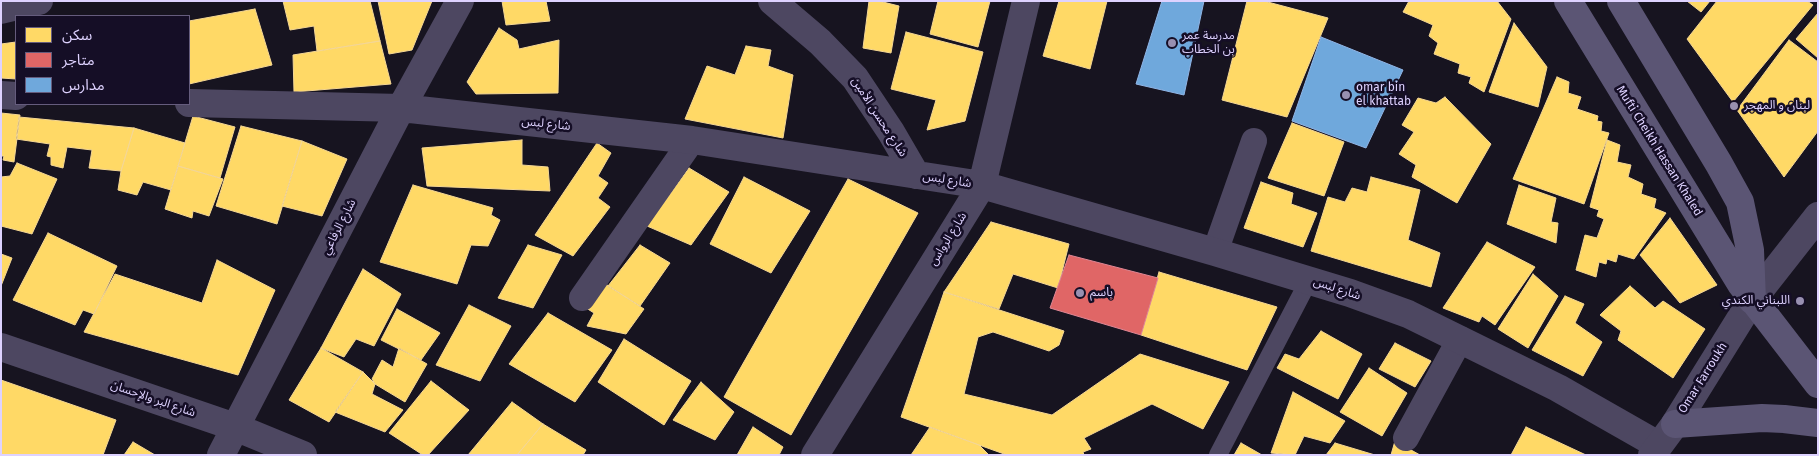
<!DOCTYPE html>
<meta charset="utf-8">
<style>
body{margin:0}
#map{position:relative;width:1819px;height:456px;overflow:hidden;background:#171420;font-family:"Fira Sans","Noto Sans Arabic",sans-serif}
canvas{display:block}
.frame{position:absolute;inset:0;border:2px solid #ded2ff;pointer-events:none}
.legend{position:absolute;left:15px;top:15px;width:175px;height:90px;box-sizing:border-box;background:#150e26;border:1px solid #655c7d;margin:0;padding:6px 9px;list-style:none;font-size:15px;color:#ded2ff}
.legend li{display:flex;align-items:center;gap:10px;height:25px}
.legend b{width:25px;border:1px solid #655c7d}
</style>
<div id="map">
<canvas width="1819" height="456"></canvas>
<div class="frame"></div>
<ul class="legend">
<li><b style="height:14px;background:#ffd966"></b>سكن</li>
<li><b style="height:14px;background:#e06666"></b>متاجر</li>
<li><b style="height:14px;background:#6fa8dc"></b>مدارس</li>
</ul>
</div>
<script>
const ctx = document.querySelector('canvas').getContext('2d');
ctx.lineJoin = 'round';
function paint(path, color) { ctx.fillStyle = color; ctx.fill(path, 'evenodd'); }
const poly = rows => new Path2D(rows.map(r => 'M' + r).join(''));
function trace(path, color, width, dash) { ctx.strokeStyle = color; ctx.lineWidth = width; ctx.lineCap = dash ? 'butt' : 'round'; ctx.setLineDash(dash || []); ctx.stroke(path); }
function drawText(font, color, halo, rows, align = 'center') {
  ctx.font = font + ' "Fira Sans","Noto Sans Arabic",sans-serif'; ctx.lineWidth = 5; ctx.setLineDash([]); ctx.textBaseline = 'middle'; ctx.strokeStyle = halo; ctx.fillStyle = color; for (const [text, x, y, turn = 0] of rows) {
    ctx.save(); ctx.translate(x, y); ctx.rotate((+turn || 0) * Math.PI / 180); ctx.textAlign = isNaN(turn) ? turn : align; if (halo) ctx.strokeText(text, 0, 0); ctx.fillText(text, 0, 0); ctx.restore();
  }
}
const homes = poly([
 [283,1,370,1,380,41,317,51,314,26,290,30,283,1],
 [378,1,432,1,412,50,389,54,378,1],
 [502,1,546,1,550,21,506,25,502,1],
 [869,1,879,1,899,6,891,53,863,48,869,1],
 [938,1,990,1,978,47,930,34,938,1],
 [1059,1,1107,1,1090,69,1043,56,1059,1],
 [1247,1,1264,1,1328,18,1287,117,1222,100,1247,1],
 [1409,1,1497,1,1511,19,1484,92,1469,83,1471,77,1458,73,1460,64,1434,54,1438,43,1429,36,1433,25,1403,12,1409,1],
 [1687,1,1710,1,1701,12,1687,1],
 [1717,1,1807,1,1813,5,1733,102,1687,39,1717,1],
 [255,9,272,65,189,84,189,21,255,9],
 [1818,13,1818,58,1796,39,1818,13],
 [1514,23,1547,67,1538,107,1489,92,1514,23],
 [499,28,517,40,519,49,559,40,558,93,476,94,467,82,499,28],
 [906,32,983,52,965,121,927,130,936,100,891,89,906,32],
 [1789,40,1818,62,1818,131,1784,177,1737,110,1789,40],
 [380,41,391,84,294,92,293,55,380,41],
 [16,42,16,79,1,78,1,44,16,42],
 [746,46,771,50,768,66,793,75,783,138,685,119,707,66,735,75,746,46],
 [1557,77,1569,82,1568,93,1581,97,1577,109,1598,116,1597,121,1602,122,1601,131,1609,133,1584,204,1513,179,1557,77],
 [1445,97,1491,144,1457,203,1412,177,1416,165,1399,154,1414,132,1402,125,1418,98,1436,103,1445,97],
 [1,113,20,115,14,162,3,160,4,156,1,156,1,113],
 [193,116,235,127,220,178,178,166,193,116],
 [19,117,134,128,121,171,89,168,92,150,67,147,63,168,51,165,51,157,47,156,50,144,16,139,19,117],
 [1292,123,1344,142,1324,196,1268,178,1292,123],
 [241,126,302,141,277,224,216,206,241,126],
 [134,128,185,143,171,190,143,182,137,195,118,190,121,171,134,128],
 [522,140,522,165,548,167,550,191,427,186,422,148,522,140],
 [1607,140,1620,145,1617,162,1631,165,1628,177,1643,184,1641,194,1656,199,1654,208,1666,213,1634,259,1618,254,1616,262,1607,259,1606,264,1599,262,1596,277,1576,270,1585,235,1597,238,1604,219,1597,216,1599,210,1590,207,1607,140],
 [302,141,347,159,322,216,282,206,302,141],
 [597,143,611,153,598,176,608,183,598,198,610,207,573,256,535,235,597,143],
 [17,163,57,179,32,234,1,226,1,177,10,176,17,163],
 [178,166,223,179,209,216,193,211,192,218,165,209,178,166],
 [689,168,729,192,691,245,647,226,689,168],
 [744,177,810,211,771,273,710,244,744,177],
 [1371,177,1420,190,1408,240,1440,253,1431,287,1311,251,1328,197,1345,202,1352,188,1367,192,1371,177],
 [848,179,918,213,791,435,724,397,848,179],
 [1261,182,1293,193,1291,204,1317,213,1303,247,1244,228,1261,182],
 [413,185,493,208,491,215,500,220,488,246,471,245,457,284,380,262,413,185],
 [1519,185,1556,198,1551,222,1558,223,1556,243,1507,224,1519,185],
 [1670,218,1717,285,1680,303,1640,255,1670,218],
 [991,222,1069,244,1058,288,1013,274,999,309,944,292,991,222],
 [48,233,117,266,94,314,83,310,75,325,13,300,48,233],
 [1487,242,1535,267,1495,325,1482,316,1479,322,1443,308,1487,242],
 [528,245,562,255,533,308,498,298,528,245],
 [640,245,670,263,640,306,608,286,640,245],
 [1,254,12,258,1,286,1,254],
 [217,260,275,290,238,375,84,332,115,274,202,303,217,260],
 [363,269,401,294,374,346,356,339,344,357,321,348,363,269],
 [1159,272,1277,307,1247,370,1141,335,1159,272],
 [1533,274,1558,296,1528,348,1498,329,1533,274],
 [601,281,644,309,626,334,587,326,594,313,580,304,601,281],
 [1630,286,1655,308,1663,301,1705,329,1673,378,1618,340,1621,331,1600,315,1630,286],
 [944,292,1064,331,1059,345,1049,351,993,332,978,337,964,394,1052,415,1140,354,1229,382,1203,429,1152,404,1084,438,1091,449,1083,452,1084,455,1007,455,901,417,944,292],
 [1565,296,1584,304,1575,323,1602,342,1583,376,1532,350,1565,296],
 [469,305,511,326,480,381,436,365,469,305],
 [397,309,440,333,421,360,381,340,397,309],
 [548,313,612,350,575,402,509,364,548,313],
 [1321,331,1362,354,1338,399,1277,368,1285,354,1299,359,1321,331],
 [624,339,691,381,664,425,598,382,624,339],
 [1395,343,1431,361,1415,387,1379,369,1395,343],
 [321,348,363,372,329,422,289,400,321,348],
 [399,348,427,364,405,402,375,384,372,379,382,360,393,367,399,348],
 [1369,368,1407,393,1382,436,1340,412,1369,368],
 [363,372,375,384,372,394,403,410,385,432,335,412,363,372],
 [1,380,116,420,103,455,1,455,1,380],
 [431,381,469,410,428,455,423,455,389,433,431,381],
 [701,382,734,412,715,440,673,420,701,382],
 [1293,392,1345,421,1330,443,1304,436,1295,455,1271,453,1293,392],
 [512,402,543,424,517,455,468,455,512,402],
 [543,424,586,450,583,455,517,455,543,424],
 [753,427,783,447,779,455,737,455,753,427],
 [930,427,979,445,989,455,911,455,930,427],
 [1526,427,1586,455,1511,455,1526,427],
 [1395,441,1420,455,1391,455,1395,441],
 [133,442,155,455,124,455,133,442],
 [1241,443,1262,455,1234,455,1241,443],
 [1335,443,1375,455,1326,455,1335,443]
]);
const shops = poly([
 [1069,255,1158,278,1141,335,1050,308,1069,255]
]);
const schools = poly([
 [1162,1,1204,1,1184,95,1136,84,1162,1],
 [1321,37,1403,70,1366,148,1292,121,1321,37]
]);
const service = poly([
 [1218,455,1309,280]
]);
const pedestrian = poly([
 [1215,252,1254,141],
 [582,298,692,140],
 [1406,438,1460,339]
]);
const minor = poly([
 [772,1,820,42,855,78,891,132,916,175],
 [1,95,16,96],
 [189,103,401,108,692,140,982,185,1215,252,1350,293,1408,314,1558,388,1658,445],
 [1,347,235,427,303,455],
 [221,455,401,108,460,1],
 [815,455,982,185,1026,1]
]);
const tertiary = poly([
 [1,10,39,1],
 [1652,455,1675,424,1752,300,1818,216]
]);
const secondary = poly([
 [1568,1,1741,284,1818,384],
 [1621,1,1719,164,1740,202,1750,250,1752,300],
 [1675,424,1762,418,1784,419,1818,423]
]);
const markers = [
 [1172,43,5,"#9890b1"],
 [1346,95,5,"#9890b1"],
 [1734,106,5,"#9890b1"],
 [1080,293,5,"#9890b1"],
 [1800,301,5,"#9890b1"]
];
const poiNames = [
 ["مدرسة عمر",1182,36],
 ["بن الخطاب",1182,50],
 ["omar bin",1356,88],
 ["el khattab",1356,102],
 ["لبنان و المهجر",1744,106],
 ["باسم",1090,293],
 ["اللبناني الكندي",1790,301,"right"]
];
const streetNames = [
 ["شارع محسن الأمين",879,117,57],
 ["شارع لبس",546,124,6],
 ["Mufti Cheikh Hassan Khaled",1659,151,58],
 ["شارع لبس",947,180,9],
 ["شارع الرفاعي",339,227,-63],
 ["شارع الرواس",948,239,-58],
 ["شارع لبس",1337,289,18],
 ["Omar Farroukh",1703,378,-58],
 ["شارع البر والإحسان",153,399,19]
];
paint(homes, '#ffd966');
trace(homes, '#f5d794', 1);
paint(shops, '#e06666');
trace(shops, '#df8694', 1);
paint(schools, '#6fa8dc');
trace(schools, '#90b5e6', 1);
trace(service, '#4d4761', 18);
trace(pedestrian, '#4d4761', 26);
trace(minor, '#4d4761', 28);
trace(tertiary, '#4d4761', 28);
trace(secondary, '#5b5574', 28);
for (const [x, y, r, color] of markers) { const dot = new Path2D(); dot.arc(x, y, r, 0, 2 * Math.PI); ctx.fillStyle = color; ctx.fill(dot); trace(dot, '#150e26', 2); }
drawText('12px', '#ded2ff', '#150e26', poiNames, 'left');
drawText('12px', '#ded2ff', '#150e26', streetNames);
</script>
